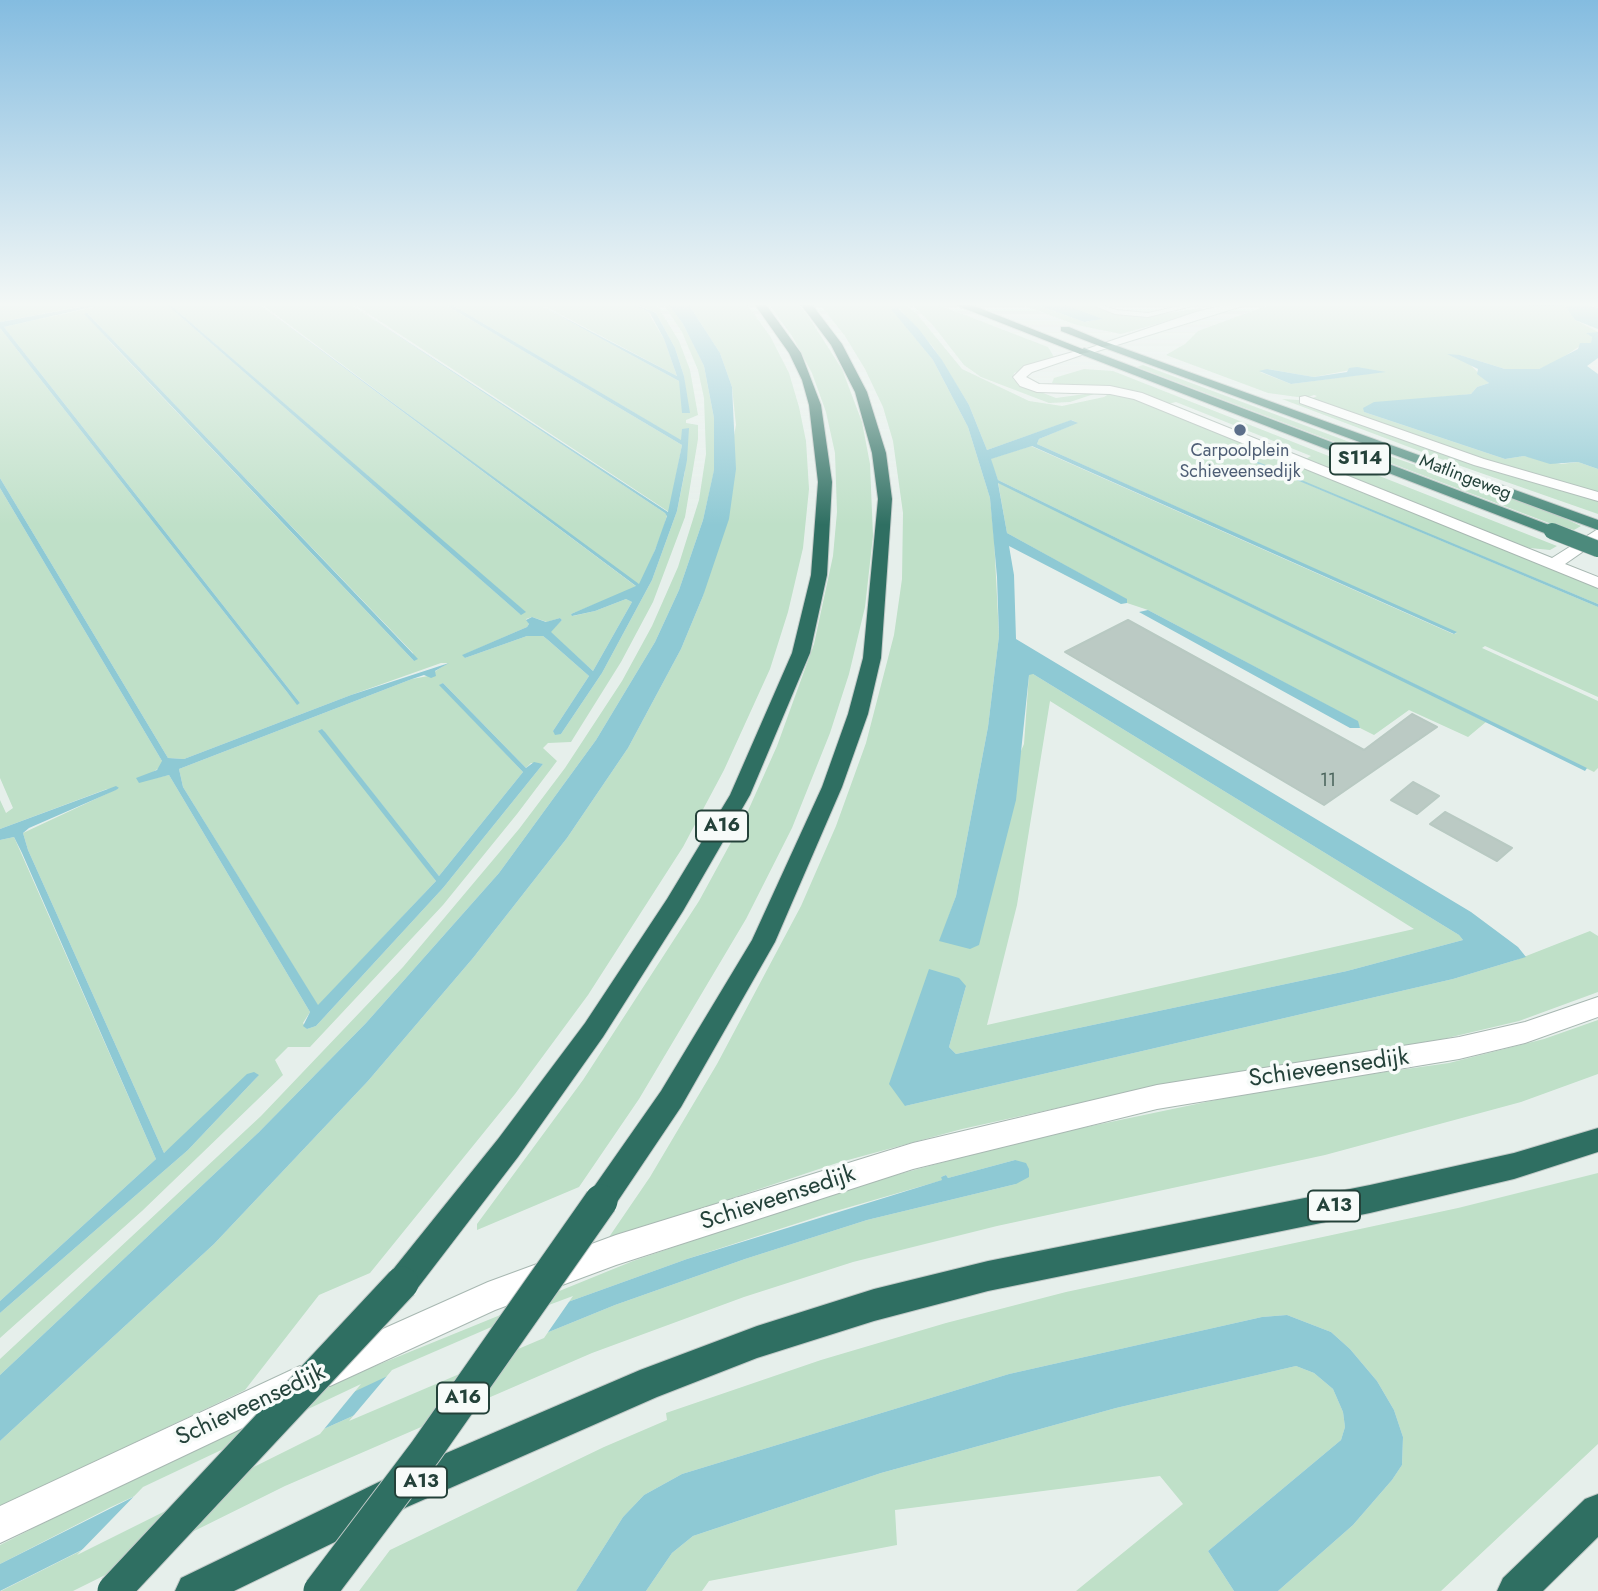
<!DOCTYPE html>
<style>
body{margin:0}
canvas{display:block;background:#e6efeb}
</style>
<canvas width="1598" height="1591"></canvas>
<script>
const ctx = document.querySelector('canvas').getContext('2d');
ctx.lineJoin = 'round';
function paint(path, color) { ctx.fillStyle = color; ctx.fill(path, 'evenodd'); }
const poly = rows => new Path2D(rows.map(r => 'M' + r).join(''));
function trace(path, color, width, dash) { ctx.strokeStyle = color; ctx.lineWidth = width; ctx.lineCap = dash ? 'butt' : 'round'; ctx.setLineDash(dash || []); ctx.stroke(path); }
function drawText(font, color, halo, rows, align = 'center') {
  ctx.font = font + ' Jost,sans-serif'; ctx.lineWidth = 7; ctx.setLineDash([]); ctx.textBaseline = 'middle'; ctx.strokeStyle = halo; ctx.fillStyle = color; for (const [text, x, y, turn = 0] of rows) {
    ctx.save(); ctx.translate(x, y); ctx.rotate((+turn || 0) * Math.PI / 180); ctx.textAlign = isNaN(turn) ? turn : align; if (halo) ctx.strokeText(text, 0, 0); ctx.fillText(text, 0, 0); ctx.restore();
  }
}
const green = poly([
 [0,302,110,302,104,305,164,302,520,614,525,612,167,302,256,302,637,587,571,614,573,616,595,611,626,599,632,602,593,671,550,632,562,620,560,618,547,622,532,617,526,619,529,624,527,627,463,655,465,658,527,636,543,636,548,640,589,676,553,731,561,734,602,673,652,580,677,511,685,471,683,429,682,441,447,302,534,302,679,381,688,414,684,376,675,348,656,313,633,302,655,302,679,341,690,370,698,415,686,420,686,423,698,425,698,439,685,517,653,602,621,662,571,742,548,743,543,748,557,761,517,814,443,905,310,1047,288,1047,275,1060,283,1075,142,1211,0,1338,0,1313,188,1150,259,1075,164,1153,28,850,23,833,119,788,107,789,0,829,0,800,6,813,13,808,0,778,0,488,162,761,162,766,138,782,169,775,310,1012,303,1023,307,1029,316,1026,443,888,543,764,531,763,526,768,443,683,440,685,523,772,439,876,322,729,436,881,318,1006,183,787,179,769,412,679,428,676,448,663,441,663,351,695,184,759,168,758,0,478,0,328,287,692,297,704,300,703,4,327,95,307,77,307,0,322],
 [87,313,413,653,414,661,109,341],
 [259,302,347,302,665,513,667,515,663,530,641,585,629,580],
 [351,302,441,302,682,445,669,512],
 [537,302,629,302,647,311,664,339,677,376],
 [662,302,667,302,683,324,704,366,714,418,714,471,703,520,679,590,655,642,596,740,499,873,366,1023,259,1132,0,1375,0,1359,261,1116,403,967,519,829,565,768,622,681,652,626,678,567,699,500,706,454,704,398,698,370,682,332],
 [687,302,745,302,770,336,789,373,799,407,806,441,809,489,803,548,788,612,770,669,724,770,683,847,588,995,515,1094,370,1273,319,1295,245,1390,0,1507,0,1441,214,1244,368,1081,473,958,567,838,628,748,681,649,703,596,736,425,732,387,720,353],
 [767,302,796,302,806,313,842,369,862,422,870,464,873,536,865,607,849,674,830,733,792,828,746,919,639,1099,579,1187,477,1230,477,1224,583,1080,699,901,747,813,777,746,814,644,833,556,837,512,835,453,826,412,812,373,792,336],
 [818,302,902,302,916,313,962,369,1029,401,1062,406,1104,397,1112,392,1122,394,1598,587,1598,604,1255,462,1598,607,1598,697,1485,646,1482,648,1598,701,1598,768,1594,772,998,480,990,459,1031,446,1453,634,1457,633,1037,444,1039,439,1077,423,1072,420,987,450,969,405,933,347,899,308,891,308,933,360,968,427,990,498,994,538,999,636,988,727,956,896,940,941,1024,744,1029,674,1033,674,1459,935,1463,940,1347,971,956,1054,949,1047,966,986,905,1106,1453,979,1516,960,1590,931,1598,936,1598,992,1519,1021,1443,1039,1175,1082,962,1129,837,1163,607,1240,650,1177,717,1064,801,906,836,826,866,743,894,635,902,579,903,513,893,441,883,407,865,369,845,336],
 [1050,701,1414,929,987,1025,1017,905],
 [909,302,931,302,1048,347,1054,357,1014,373,1013,379,1020,384,1056,398,1100,392,1070,402,1049,403,981,377,964,365,932,324],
 [1014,302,1029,302,1084,322,1102,319,1057,302,1082,302,1121,315,1144,317,1200,308,1206,310,1121,334,1077,325],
 [1277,302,1525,302,1520,305,1565,306,1575,320,1598,332,1587,333,1592,337,1591,343,1580,346,1554,363,1539,369,1505,369,1460,355,1489,383,1477,387,1471,394,1412,400,1364,412,1505,459,1524,456,1561,464,1578,462,1598,469,1598,494,1508,468,1311,399,1317,396,1314,395,1305,398,1268,393,1166,355,1185,344,1198,331],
 [1361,368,1381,372,1291,384,1260,372,1267,369,1314,377],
 [1143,365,1352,443,1553,513,1581,526,1574,530,1549,523,1137,367],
 [1084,369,1113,371,1557,546,1550,550,1520,547,1304,460,1311,456,1176,402,1168,404,1139,393,1052,383,1054,378],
 [1282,399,1299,400,1422,445,1598,500,1598,514,1438,458],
 [998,482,1266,613,1486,722,1468,737,1409,710,1374,735,1360,728,1357,721,1148,610,1127,603,1126,599,1007,533],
 [14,837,156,1159,0,1301,0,840],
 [1598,1020,1598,1074,1521,1102,1325,1155,997,1226,853,1262,744,1297,592,1353,285,1486,73,1591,1,1591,317,1432,453,1371,615,1305,745,1259,867,1220,1016,1184,1015,1160,948,1178,946,1175,941,1177,943,1180,829,1213,687,1259,504,1325,111,1507,0,1564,0,1545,137,1476,353,1375,633,1261,844,1189,1029,1139,1278,1087,1449,1063,1544,1039],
 [1598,1173,1598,1444,1441,1591,1278,1591,1353,1525,1392,1480,1402,1465,1403,1437,1394,1410,1377,1381,1350,1349,1331,1332,1287,1315,1262,1317,1009,1374,682,1474,644,1495,623,1517,576,1591,359,1591,390,1550,604,1447,667,1420,666,1413,821,1360,946,1323,1066,1292,1458,1208],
 [1296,1366,1314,1373,1333,1389,1343,1412,1345,1427,1341,1440,1208,1551,1234,1591,1076,1591,1183,1504,1160,1476,895,1510,897,1545,709,1581,702,1591,646,1591,672,1553,693,1536,881,1473,1116,1408]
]);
const water = poly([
 [164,302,167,302,526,612,521,615],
 [256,302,639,584,655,550,667,516,665,513,347,302,668,512,682,445,441,302,447,302,681,440,682,429,689,428,687,460,677,511,652,580,602,673,561,734,555,735,553,731,589,676,548,640,543,636,527,636,465,658,462,655,527,627,529,624,526,620,532,617,546,622,560,618,562,620,551,632,593,671,632,602,626,599,595,611,572,616,571,614,636,586],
 [534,302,677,376,664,339,650,313,629,302,656,313,675,348,684,376,690,413,682,413,679,381],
 [667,302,687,302,720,353,732,387,736,469,729,519,703,596,681,649,628,748,567,838,473,958,368,1081,214,1244,0,1441,0,1375,259,1132,366,1023,499,873,596,740,655,642,679,590,703,520,714,470,714,418,704,366,683,324],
 [1029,302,1057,302,1103,319,1084,322],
 [1525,302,1578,302,1598,308,1598,329,1575,320,1565,306,1518,305],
 [91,305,96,306,4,327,300,703,297,705,287,692,0,328,0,322],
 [897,307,918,328,942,360,969,405,987,450,1071,420,1078,423,1039,439,1037,444,1457,632,1454,634,1032,446,991,459,998,480,1587,768,1585,771,998,483,1007,533,1127,599,1127,603,1121,604,1009,546,1014,575,1016,639,1471,912,1518,947,1526,957,1453,979,905,1106,889,1084,929,969,959,978,966,986,949,1047,956,1054,1347,971,1463,940,1459,935,1033,674,1029,675,1016,800,979,945,970,949,939,941,956,896,988,727,999,636,997,577,990,498,968,427,933,360,891,309],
 [87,313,139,367,418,659,414,661,84,314],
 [1598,332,1598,358,1587,366,1598,374,1598,469,1578,462,1550,464,1524,456,1505,459,1364,412,1363,408,1374,402,1471,394,1477,387,1489,383,1477,374,1478,369,1447,354,1460,355,1505,369,1539,369,1578,349,1580,343,1591,343,1592,337,1586,333],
 [1357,367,1386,372,1291,384,1259,371,1267,369,1314,377,1347,372,1349,368],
 [1256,461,1598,604,1598,607,1254,462],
 [0,478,168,758,184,759,351,695,449,663,435,671,436,676,431,678,424,675,412,679,179,769,183,787,318,1005,436,881,318,731,322,729,325,732,439,876,523,772,439,685,443,683,526,768,534,762,543,764,443,888,316,1026,307,1029,303,1026,310,1012,169,775,139,783,136,778,157,770,162,761,0,488],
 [1148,610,1358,721,1360,728,1350,728,1139,612],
 [116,786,119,788,116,790,29,828,23,833,28,850,164,1153,247,1074,254,1072,259,1075,188,1150,0,1313,0,1301,156,1159,22,853,14,837,0,840,0,829],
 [1015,1160,1026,1163,1029,1169,1029,1177,1016,1184,867,1220,745,1259,615,1305,453,1371,317,1432,0,1591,0,1564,181,1473,411,1365,504,1325,687,1259,942,1180,941,1177,946,1175,948,1178],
 [1287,1315,1331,1332,1350,1349,1377,1381,1394,1410,1403,1437,1402,1465,1392,1480,1353,1525,1278,1591,1234,1591,1208,1551,1341,1440,1345,1427,1343,1412,1333,1389,1314,1373,1296,1366,1116,1408,881,1473,693,1536,672,1553,646,1591,576,1591,623,1517,644,1495,682,1474,1009,1374,1262,1317]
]);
const pier = poly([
 [573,1296,544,1338,349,1421,392,1370,503,1322],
 [361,1384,320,1434,77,1555,143,1487]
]);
const building = poly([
 [1128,620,1364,750,1412,714,1437,727,1324,805,1065,652,1128,620],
 [1413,782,1439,796,1417,814,1391,800,1413,782],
 [1445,812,1475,828,1512,848,1497,861,1430,824,1445,812]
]);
const service = poly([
 [1085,302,1093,302,1116,310,1148,313,1198,302,1208,302,1148,317,1115,314,1085,302]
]);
const minor = poly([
 [1305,396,1484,459,1598,492,1598,501,1474,465,1300,403,1300,397,1305,396]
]);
const tertiary = poly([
 [1080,350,1090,352,1032,372,1026,377,1039,384,1110,386,1142,393,1552,558,1598,529,1598,541,1565,564,1598,577,1598,588,1134,399,1110,394,1037,392,1020,386,1013,377,1024,366,1080,350],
 [1598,997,1598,1017,1525,1043,1459,1059,1157,1109,913,1169,616,1265,495,1310,330,1386,318,1382,314,1370,318,1358,488,1282,616,1235,913,1143,1157,1085,1459,1037,1525,1022,1598,997],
 [300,1366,312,1371,317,1383,312,1395,0,1543,0,1506,300,1366]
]);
const secondary = poly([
 [1236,302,1252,303,1088,354,1078,352,1196,312,1236,302]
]);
const trunk = poly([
 [1106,342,1598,520,1598,530,1102,347,1102,343,1106,342],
 [1084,348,1557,528,1560,531,1552,536,1547,534,1080,354,1078,352,1084,348]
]);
const motorway = poly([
 [753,302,764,302,801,353,821,405,832,482,827,575,810,653,750,795,683,911,603,1037,518,1157,413,1294,402,1298,391,1294,386,1283,391,1272,498,1139,585,1023,667,899,730,795,792,653,811,575,818,482,809,405,802,380,789,353,753,302],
 [799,302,810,302,842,344,867,392,886,453,892,499,881,658,868,714,842,787,775,942,681,1107,611,1211,601,1215,591,1211,586,1201,591,1191,661,1091,752,940,822,787,848,714,863,658,878,499,872,453,855,392,831,345,799,302],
 [948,302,964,302,1090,352,1080,354,948,302],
 [1061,327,1069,327,1112,345,1102,347,1061,331,1061,327],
 [1598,1128,1598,1152,1514,1179,1370,1213,988,1291,874,1321,757,1358,657,1397,407,1507,234,1591,175,1591,181,1578,381,1481,640,1370,757,1326,874,1289,988,1261,1370,1185,1514,1153,1598,1128],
 [1598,1494,1598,1537,1543,1591,1497,1591,1503,1578,1585,1499,1598,1494]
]);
const trunkBridge = poly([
 [1552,531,1598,549]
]);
const motorwayBridge = poly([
 [114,1591,402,1283],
 [320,1591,425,1452,601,1201]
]);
const markers = [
 [1240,430,7,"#5c6f8a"]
];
const farServicenames = [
 ["Carpoolplein",1240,452],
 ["Schieveensedijk",1240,473]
];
const farStreetnames = [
 ["Matlingeweg",1465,478,21]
];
const numberNames = [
 ["11",1328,782]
];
const shields = [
 [1360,459,60],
 [722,826,52],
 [1334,1206,52],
 [463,1398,52],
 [421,1482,52]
];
const shieldNames = [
 ["S114",1360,459],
 ["A16",722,826],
 ["A13",1334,1206],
 ["A16",463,1398],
 ["A13",421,1482]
];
const nearStreetnames = [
 ["Schieveensedijk",1329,1069,-8],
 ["Schieveensedijk",778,1199,-18],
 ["Schieveensedijk",251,1406,-25]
];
paint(green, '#bfe0c8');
paint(water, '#8ec9d4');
paint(pier, '#e6efeb');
paint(building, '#bbcac4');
trace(building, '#b8c9c2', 2);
trace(service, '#a8b8b2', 2);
trace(minor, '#a8b8b2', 2);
trace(tertiary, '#a8b8b2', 2);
trace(secondary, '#a4bbb3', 2);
trace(trunk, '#c2cac8', 2);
trace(motorway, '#c2cac8', 2);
paint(service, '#fff');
paint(minor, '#fff');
paint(tertiary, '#fff');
paint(secondary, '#fff');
paint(trunk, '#4c8a7c');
paint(motorway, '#2f6f62');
trace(trunkBridge, '#c2cac8', 17, []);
trace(motorwayBridge, '#c2cac8', 35, []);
trace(trunkBridge, '#4c8a7c', 16);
trace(motorwayBridge, '#2f6f62', 33);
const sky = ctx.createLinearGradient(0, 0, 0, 525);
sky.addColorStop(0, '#84bce0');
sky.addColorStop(0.58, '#f4f8f6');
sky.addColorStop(1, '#f4f8f600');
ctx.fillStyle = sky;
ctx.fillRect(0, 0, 1598, 525);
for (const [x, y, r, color] of markers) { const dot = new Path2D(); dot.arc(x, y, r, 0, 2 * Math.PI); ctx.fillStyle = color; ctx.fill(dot); trace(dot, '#f7fbf9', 2.5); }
drawText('18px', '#4e5e75', '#f7fbf9', farServicenames);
drawText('18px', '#24423a', '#f7fbf9', farStreetnames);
drawText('18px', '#4a645c', null, numberNames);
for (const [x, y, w] of shields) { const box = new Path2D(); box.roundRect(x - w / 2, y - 15.5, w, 31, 5); ctx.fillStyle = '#f7fbf9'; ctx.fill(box); trace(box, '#24423a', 2); }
drawText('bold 19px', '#24423a', null, shieldNames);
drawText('24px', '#24423a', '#f7fbf9', nearStreetnames);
</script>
